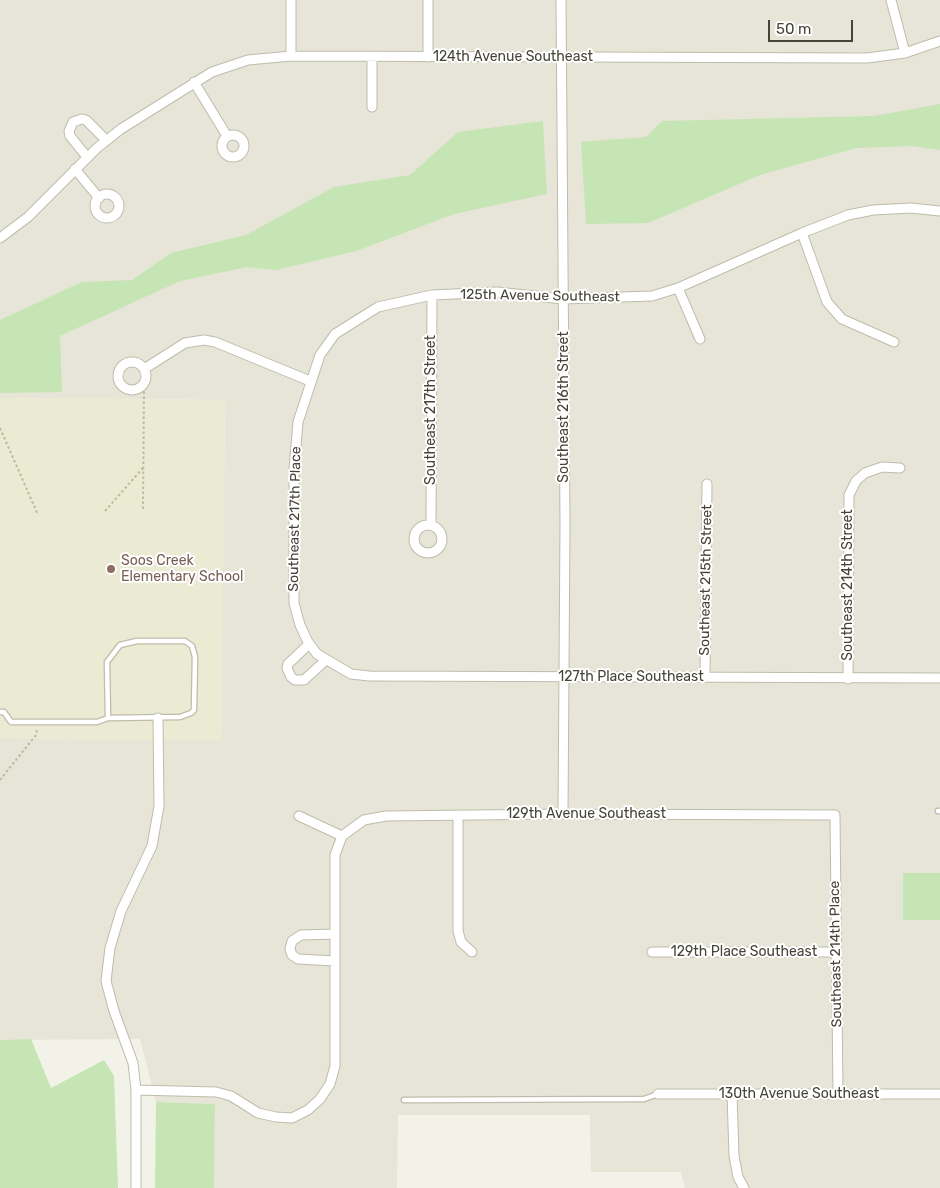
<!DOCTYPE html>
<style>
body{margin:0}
#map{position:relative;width:940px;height:1188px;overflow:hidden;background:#f3f2e8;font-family:Rubik,sans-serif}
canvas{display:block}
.scale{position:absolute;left:768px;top:20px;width:85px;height:22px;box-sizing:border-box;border:2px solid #464437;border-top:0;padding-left:6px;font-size:15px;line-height:18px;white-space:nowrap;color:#464437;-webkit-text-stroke:4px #fff;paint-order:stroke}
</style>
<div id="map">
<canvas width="940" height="1188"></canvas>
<div class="scale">50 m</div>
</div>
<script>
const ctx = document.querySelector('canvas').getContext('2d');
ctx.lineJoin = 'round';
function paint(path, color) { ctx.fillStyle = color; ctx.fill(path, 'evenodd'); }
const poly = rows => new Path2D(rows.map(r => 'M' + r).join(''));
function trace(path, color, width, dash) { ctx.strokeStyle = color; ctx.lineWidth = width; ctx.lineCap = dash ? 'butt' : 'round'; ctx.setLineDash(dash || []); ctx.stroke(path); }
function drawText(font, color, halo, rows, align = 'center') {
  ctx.font = font + ' Rubik,sans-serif'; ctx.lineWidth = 4; ctx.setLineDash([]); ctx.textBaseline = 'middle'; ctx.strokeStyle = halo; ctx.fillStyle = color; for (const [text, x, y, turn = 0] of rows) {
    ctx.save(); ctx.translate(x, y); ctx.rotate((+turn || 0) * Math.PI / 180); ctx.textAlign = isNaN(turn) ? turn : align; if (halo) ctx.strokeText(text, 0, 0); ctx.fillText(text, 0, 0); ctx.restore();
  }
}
const residential = poly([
 [0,0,940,0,940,1188,685,1188,681,1172,591,1172,590,1115,398,1115,397,1188,214,1188,215,1104,156,1102,140,1039,0,1040,0,738,221,740,225,400,0,398]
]);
const education = poly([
 [0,398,225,400,221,741,0,738]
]);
const green = poly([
 [940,104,940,150,912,146,856,148,760,175,648,223,586,224,581,142,646,137,662,121,874,116],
 [543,121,547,194,454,214,356,251,276,270,247,267,180,281,60,336,62,392,0,393,0,320,82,282,132,280,171,253,246,235,334,187,410,175,458,132],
 [903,873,940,873,940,920,903,920],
 [31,1039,51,1088,104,1060,114,1076,118,1188,0,1188,0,1040],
 [156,1102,215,1104,214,1188,229,1188,155,1188]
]);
const path = poly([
 [0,428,38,515],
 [143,509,144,384],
 [105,511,143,468],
 [0,780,36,735,37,729]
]);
const service = poly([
 [137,641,185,641,192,646,195,657,194,710,191,713,180,717,108,718,107,662,120,645,137,641],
 [0,712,4,712,11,722,97,722,108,718],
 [938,811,940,811],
 [404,1100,644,1099,658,1094]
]);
const minor = poly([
 [428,0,428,57],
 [561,0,565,523,563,814],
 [891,0,905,53],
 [291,56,291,0],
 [372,57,372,107],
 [194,82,227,136],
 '222 146a11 11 0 1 1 22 0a11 11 0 1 1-22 0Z',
 [87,157,70,136,69,131,73,122,82,119,86,120,106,140],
 [75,169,99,198],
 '95 206a12 12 0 1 1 24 0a12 12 0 1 1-24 0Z',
 [940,211,911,208,873,210,848,215,802,233,678,288,652,296,563,299,497,292,432,295,378,307,335,334,320,355,298,422,294,470,294,603,300,625,308,642,317,654,351,674,369,676,940,678],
 [802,233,827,302,842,319,894,342],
 [0,238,28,217,97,148,121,129,212,72,248,60,291,56,867,58,905,53,940,41],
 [678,288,700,339],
 '118 376a14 14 0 1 1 28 0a14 14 0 1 1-28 0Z',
 [144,369,185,343,204,340,215,342,310,381],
 '414 539a14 14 0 1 1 28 0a14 14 0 1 1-28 0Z',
 [431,525,432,295],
 [309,644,288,664,287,668,291,677,295,680,304,680,326,660],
 [705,677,707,484],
 [848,679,849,495,856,481,865,473,882,467,900,468],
 [458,815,458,931,461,942,472,952],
 [299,816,342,836],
 [342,836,364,820,386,816,563,814,835,815,838,1094],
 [652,952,836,952],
 [335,961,298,959,292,955,290,949,292,941,301,935,335,934],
 [136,1090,216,1092,231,1096,258,1113,276,1117,292,1118,308,1110,320,1099,330,1084,335,1066,335,855,342,836],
 [658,1094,940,1094],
 [732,1094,734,1156,738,1177,744,1188],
 [136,1188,136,1090,133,1063,114,1011,106,981,110,948,121,911,152,846,159,806,158,718]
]);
const markers = [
 [111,569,5,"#8d6e63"]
];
const streetNames = [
 ["124th Avenue Southeast",513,57],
 ["125th Avenue Southeast",540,296,1],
 ["Southeast 216th Street",564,407,-90],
 ["Southeast 217th Street",431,410,-90],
 ["Southeast 217th Place",295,519,-89],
 ["Southeast 215th Street",706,580,-89],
 ["Southeast 214th Street",848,585,-90],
 ["127th Place Southeast",631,677],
 ["129th Avenue Southeast",586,814],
 ["129th Place Southeast",744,952],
 ["Southeast 214th Place",836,954,-91],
 ["130th Avenue Southeast",799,1094]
];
const educationNames = [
 ["Soos Creek",121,561],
 ["Elementary School",121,577]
];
paint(residential, '#e7e5d7');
paint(education, '#ebead3');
paint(green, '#c5e5b4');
trace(service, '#bebcab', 7);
trace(minor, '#bebcab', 11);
trace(path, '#bfba9e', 2, [2.5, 2.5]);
trace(service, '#fff', 4.5);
trace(minor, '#fff', 9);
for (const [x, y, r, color] of markers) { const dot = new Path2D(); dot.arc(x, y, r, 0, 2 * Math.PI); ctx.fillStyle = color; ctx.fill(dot); trace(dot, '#fff', 2); }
drawText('14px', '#464437', '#fff', streetNames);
drawText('14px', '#785e54', '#fff', educationNames, 'left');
</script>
